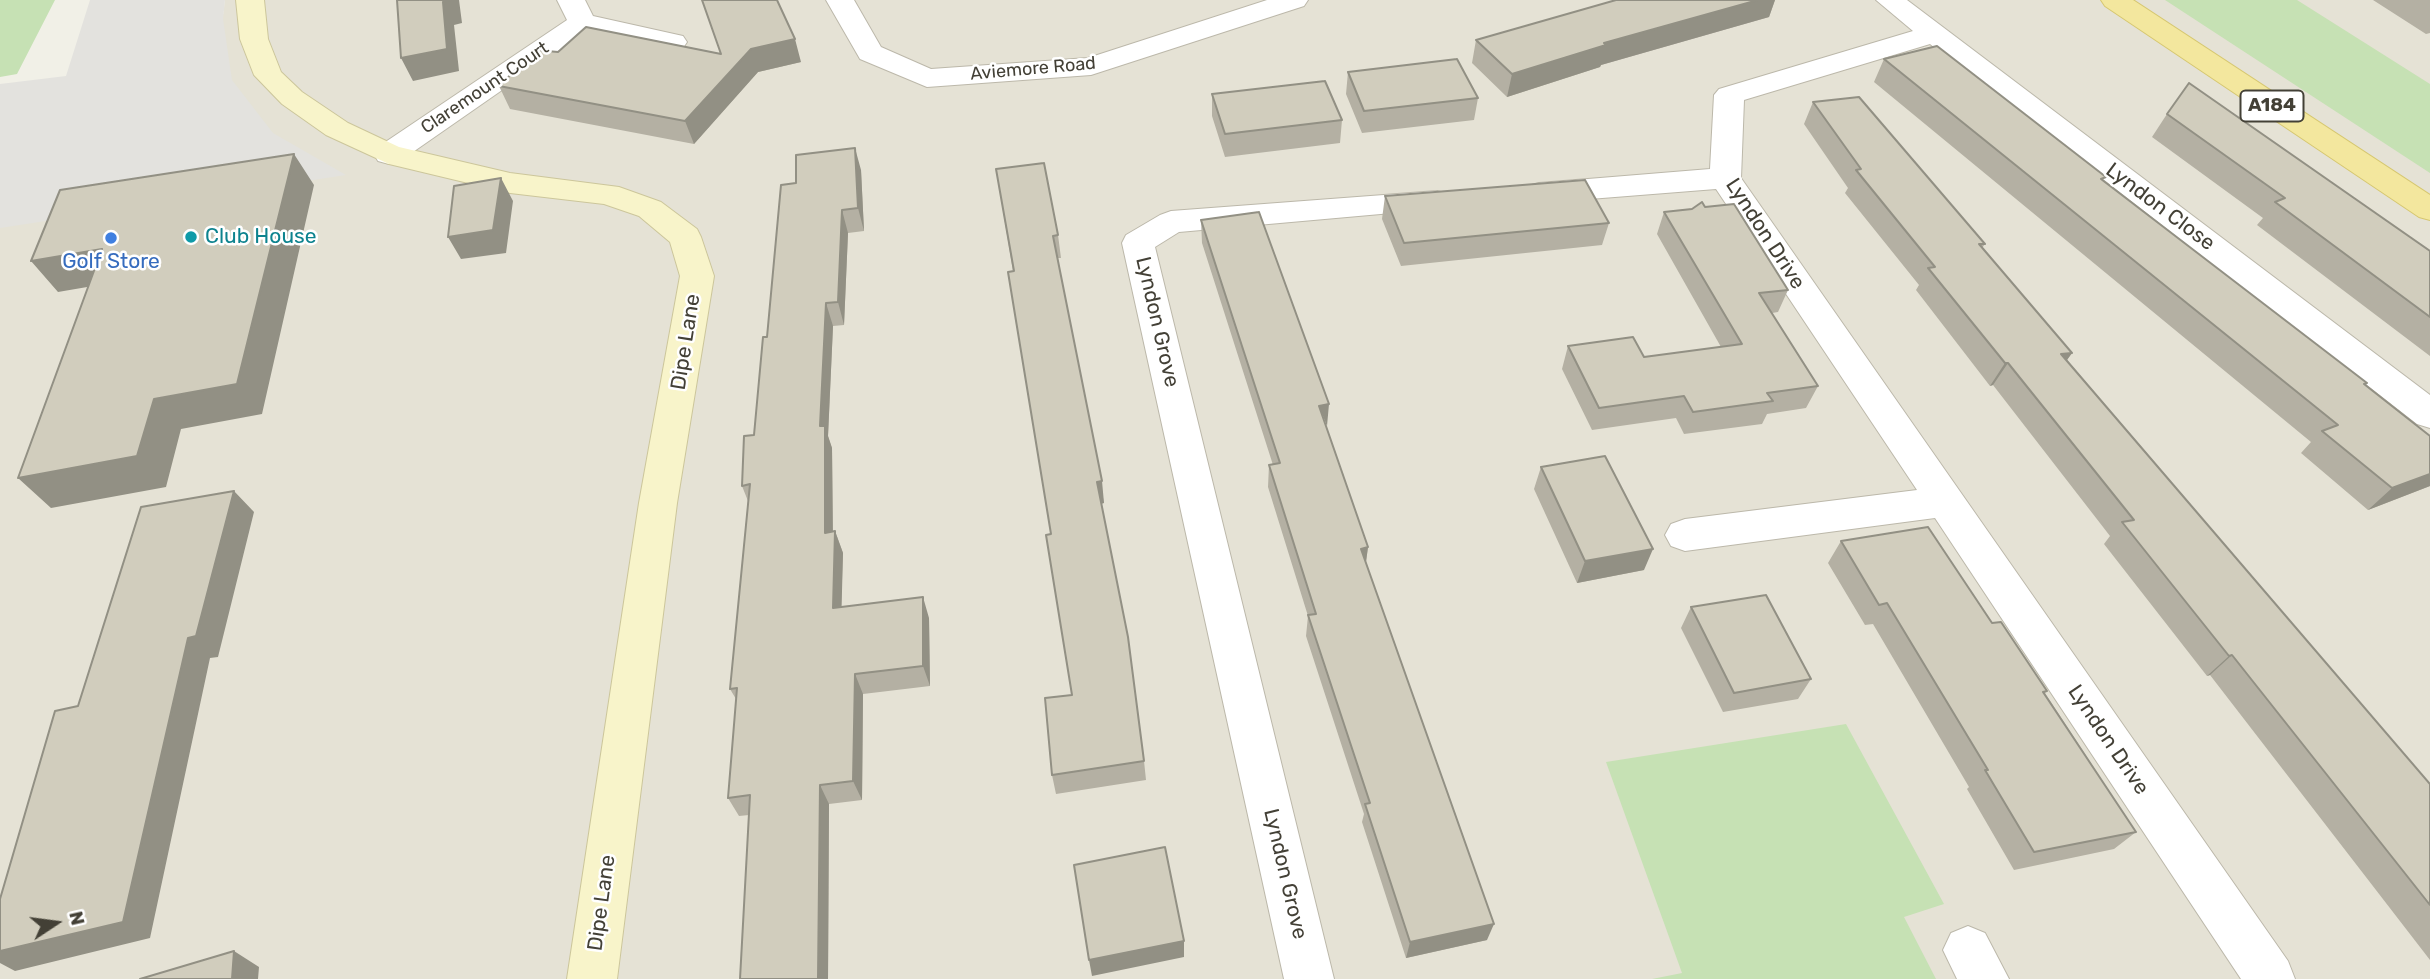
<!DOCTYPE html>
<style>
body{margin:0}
#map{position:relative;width:2430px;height:979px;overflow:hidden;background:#f1f0e7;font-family:Rubik,sans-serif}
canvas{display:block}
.north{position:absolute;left:21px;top:888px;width:70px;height:70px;-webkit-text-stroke:5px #fff;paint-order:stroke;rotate:77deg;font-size:19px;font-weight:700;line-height:28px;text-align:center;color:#434036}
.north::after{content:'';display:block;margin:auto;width:24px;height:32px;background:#434036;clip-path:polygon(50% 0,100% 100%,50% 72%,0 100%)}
</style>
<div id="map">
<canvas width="2430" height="979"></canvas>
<div class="north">N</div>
</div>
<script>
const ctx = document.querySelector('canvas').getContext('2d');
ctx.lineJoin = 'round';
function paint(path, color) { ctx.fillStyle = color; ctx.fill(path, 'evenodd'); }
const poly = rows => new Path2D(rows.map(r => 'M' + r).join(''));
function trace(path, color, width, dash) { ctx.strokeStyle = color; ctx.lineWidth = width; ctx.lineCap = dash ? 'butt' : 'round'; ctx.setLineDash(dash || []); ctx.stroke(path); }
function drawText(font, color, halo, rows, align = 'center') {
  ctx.font = font + ' Rubik,sans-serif'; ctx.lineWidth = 5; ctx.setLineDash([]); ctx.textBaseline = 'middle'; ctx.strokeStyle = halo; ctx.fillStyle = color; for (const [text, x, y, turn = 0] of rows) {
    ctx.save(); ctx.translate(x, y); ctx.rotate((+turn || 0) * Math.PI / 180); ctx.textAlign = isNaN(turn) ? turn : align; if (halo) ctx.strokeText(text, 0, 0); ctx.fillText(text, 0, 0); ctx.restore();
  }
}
const residential = poly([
 [225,0,2430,0,2430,979,0,979,0,92,217,62]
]);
const green = poly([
 [0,0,55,0,17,74,0,77],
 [2165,0,2297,0,2430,84,2430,173],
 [1846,724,1944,904,1904,917,1936,979,1652,979,1682,973,1606,762]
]);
const parking = poly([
 [90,0,225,0,223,19,232,80,273,133,346,175,0,228,0,84,66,76]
]);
const street = poly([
 [557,0,585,0,593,16,683,36,687,42,683,48,673,50,587,31,400,161,389,164,378,161,374,154,378,147,567,20,557,0],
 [826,0,854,0,881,47,931,69,1088,58,1267,0,1308,0,1304,6,1091,75,927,87,860,59,826,0],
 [1876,0,1907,0,2430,395,2430,428,2417,424,1930,44,1744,100,1741,178,2288,961,2295,979,2241,979,1935,518,1685,551,1671,546,1665,535,1671,524,1685,519,1917,490,1716,189,1539,203,1528,200,1523,193,1528,186,1539,183,1710,169,1714,95,1719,89,1913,31,1876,0],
 [1437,191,1448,194,1453,201,1448,208,1179,232,1155,247,1334,979,1284,979,1122,243,1126,235,1160,215,1171,211,1437,191],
 [1968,926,1985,933,2009,979,1957,979,1943,950,1951,933,1968,926]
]);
const secondary = poly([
 [236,0,264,0,268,39,281,72,302,92,348,123,399,147,510,173,619,187,661,202,697,229,701,237,714,276,677,503,617,979,567,979,639,503,680,276,670,242,639,216,604,204,510,193,389,164,326,135,282,104,254,75,240,39,236,0]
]);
const primary = poly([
 [2101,0,2133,0,2430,195,2430,220,2419,217,2105,6,2101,0]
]);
const wall = poly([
 [1616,0,1775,0,1769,17,1601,65,1600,67,1507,97,1472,63,1476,40],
 [2373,0,2430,0,2430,33,2426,34],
 [558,52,720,53,801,62,758,72,694,144,510,109,499,86],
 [1884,59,2104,181,2367,383,2365,385,2430,486,2368,510,2301,453,2311,442,1874,82],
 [1348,72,1478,98,1474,120,1362,133,1346,94],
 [1212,94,1342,120,1340,143,1225,157,1212,116],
 [1813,102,1985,244,1982,248,2072,353,2067,360,2430,784,2430,960,2210,675,2207,676,2104,544,2110,536,1993,385,1990,386,1916,290,1919,285,1845,193,1848,188,1804,124],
 [2167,114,2430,251,2430,356,2257,225,2263,218,2152,137],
 [996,169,1058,235,1061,258,1057,258,1104,503,1101,504,1144,761,1146,780,1056,794,1052,775,1072,695,1051,534,1013,271],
 [861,170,864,231,848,233,844,325,833,326,828,436,832,448,833,532,835,531,843,553,841,607,929,618,930,686,863,694,862,800,829,804,828,979,740,979,749,815,739,816,728,798,736,699,730,689,748,501,742,486,754,435,767,337,796,183],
 [1385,196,1609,223,1602,245,1401,266,1382,219],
 [1705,207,1788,290,1778,312,1772,313,1818,386,1806,408,1767,414,1762,424,1684,434,1676,418,1592,430,1562,369,1568,346,1644,357,1721,347,1657,234,1664,212],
 [1201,220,1326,426,1368,547,1366,562,1487,940,1406,958,1362,822,1364,814,1306,636,1308,616,1268,487,1269,465,1273,465,1202,243],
 [1541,467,1644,570,1577,583,1534,489],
 [1841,541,1992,623,2047,691,2045,693,2136,832,2114,849,2014,870,1967,789,1969,787,1873,624,1865,625,1828,563],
 [1691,607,1811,679,1798,699,1723,712,1681,628]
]);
const shadedWall = poly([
 [451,0,459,0,462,23,454,25,459,71,413,81,401,58,443,2],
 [1758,0,1775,0,1769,17,1601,65,1600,67,1507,97,1512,74,1604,43],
 [795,39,801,62,758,72,694,144,685,121,751,49],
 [855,148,861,170,864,231,858,208],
 [294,154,314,185,262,414,181,429,166,487,51,508,18,478,154,399],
 [501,178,513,201,506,253,461,259,448,237],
 [842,210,848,233,844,325,838,302],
 [102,249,128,280,58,292,31,261],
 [826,303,833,326,828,436,832,448,833,554,825,533,820,426],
 [2072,353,2056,375,2061,354],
 [2005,363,2008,363,1993,385,1990,386],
 [1329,404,1327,426,1319,406],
 [2430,474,2430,486,2368,510,2392,488],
 [1102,481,1104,503,1099,504,1097,482],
 [234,491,254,512,218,657,210,658,150,938,15,971,0,963,0,951],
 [835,531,843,553,841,629,833,608],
 [1368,547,1365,569,1361,549],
 [1653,549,1644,570,1577,583,1585,561],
 [923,597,929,618,930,686,923,666],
 [2232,655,2210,675,2207,676,2229,656],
 [855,674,863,694,862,800,853,781],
 [820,785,829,804,828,979,818,979],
 [1494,924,1487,940,1406,958,1410,942],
 [1184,941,1184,957,1092,976,1089,960],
 [234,951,259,967,258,979,232,979]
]);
const building = poly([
 [397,0,451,0,443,2,447,49,401,58,397,0],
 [702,0,777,0,795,39,751,49,685,121,499,86,536,50,558,52,586,27,721,54,702,0],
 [1616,0,1758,0,1604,43,1606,45,1512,74,1476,40,1616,0],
 [1937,46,2106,177,2101,179,2367,383,2364,384,2430,436,2430,474,2392,488,2322,431,2338,425,1884,59,1937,46],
 [1457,59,1478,98,1364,111,1348,72,1457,59],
 [1325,81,1342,120,1225,134,1212,94,1325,81],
 [2189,83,2430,251,2430,317,2275,202,2285,198,2167,114,2189,83],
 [1859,97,1985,244,1979,244,2072,353,2061,354,2430,784,2430,905,2232,655,2229,656,2122,522,2134,520,2008,363,2005,363,1928,268,1935,267,1856,170,1861,169,1813,102,1859,97],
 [855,148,858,208,842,210,838,302,826,303,820,426,825,426,825,533,835,531,833,608,923,597,923,666,855,674,853,781,820,785,818,979,740,979,750,795,728,798,737,688,730,689,750,484,742,486,744,436,754,435,763,337,767,337,781,185,796,183,796,155,855,148],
 [294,154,237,384,154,399,137,456,18,478,102,249,31,261,60,190,294,154],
 [1044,163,1058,235,1053,236,1102,481,1097,482,1128,637,1144,761,1052,775,1045,698,1072,695,1046,535,1051,534,1008,272,1014,271,996,169,1044,163],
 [501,178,493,230,448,237,454,186,501,178],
 [1585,180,1609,223,1404,243,1385,196,1585,180],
 [1702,202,1705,207,1734,204,1788,290,1759,293,1818,386,1767,393,1773,401,1693,412,1684,396,1599,408,1568,346,1633,337,1644,357,1742,344,1664,212,1692,209,1702,202],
 [1259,212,1329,404,1319,406,1368,547,1361,549,1494,924,1410,942,1365,804,1370,803,1308,615,1316,614,1269,465,1280,463,1201,220,1259,212],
 [1605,456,1653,549,1585,561,1541,467,1605,456],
 [234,491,196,636,188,638,123,922,0,951,0,899,55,711,78,706,141,507,234,491],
 [1928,527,1992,623,2001,622,2047,691,2043,692,2136,832,2034,852,1985,770,1988,770,1887,603,1879,605,1841,541,1928,527],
 [1766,595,1811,679,1734,693,1691,607,1766,595],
 [1165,847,1184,941,1089,960,1074,865,1165,847],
 [234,951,232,979,140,979,234,951]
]);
const markers = [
 [191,237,7,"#0f9aa8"],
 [111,238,7,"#3f7fe0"]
];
const farStreetnames = [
 ["Aviemore Road",1033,69,-5],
 ["Claremount Court",485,88,-34]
];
const shields = [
 [2272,106,63]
];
const shieldNames = [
 ["A184",2272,106]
];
const streetNames = [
 ["Lyndon Close",2160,207,37],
 ["Lyndon Drive",1765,234,57],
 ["Lyndon Grove",1157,322,77],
 ["Dipe Lane",686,342,-81],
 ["Lyndon Drive",2108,740,56],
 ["Lyndon Grove",1285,874,77],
 ["Dipe Lane",602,903,-82]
];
const cultureNames = [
 ["Club House",205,237]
];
const shopNames = [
 ["Golf Store",111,262]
];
paint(residential, '#e5e2d5');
paint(green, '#c6e1b4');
paint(parking, '#e3e2de');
trace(street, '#bcb8aa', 2);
trace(secondary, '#ccc69b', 2);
trace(primary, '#d6c770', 2);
paint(street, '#fff');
paint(secondary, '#f8f4ca');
paint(primary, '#f3e79e');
paint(wall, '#b4b0a3');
paint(shadedWall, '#929084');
paint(building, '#d1cdbd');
trace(building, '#929084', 2);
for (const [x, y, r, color] of markers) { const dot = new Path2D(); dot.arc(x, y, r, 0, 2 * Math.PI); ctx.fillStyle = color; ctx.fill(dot); trace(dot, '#fff', 2.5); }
drawText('18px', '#434036', '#fff', farStreetnames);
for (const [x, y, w] of shields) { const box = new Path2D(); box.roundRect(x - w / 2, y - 15.5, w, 31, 5); ctx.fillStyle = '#fff'; ctx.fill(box); trace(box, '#434036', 2); }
drawText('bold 19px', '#434036', null, shieldNames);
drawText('21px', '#434036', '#fff', streetNames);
drawText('21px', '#0d838f', '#fff', cultureNames, 'left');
drawText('21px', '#366cbe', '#fff', shopNames);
</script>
